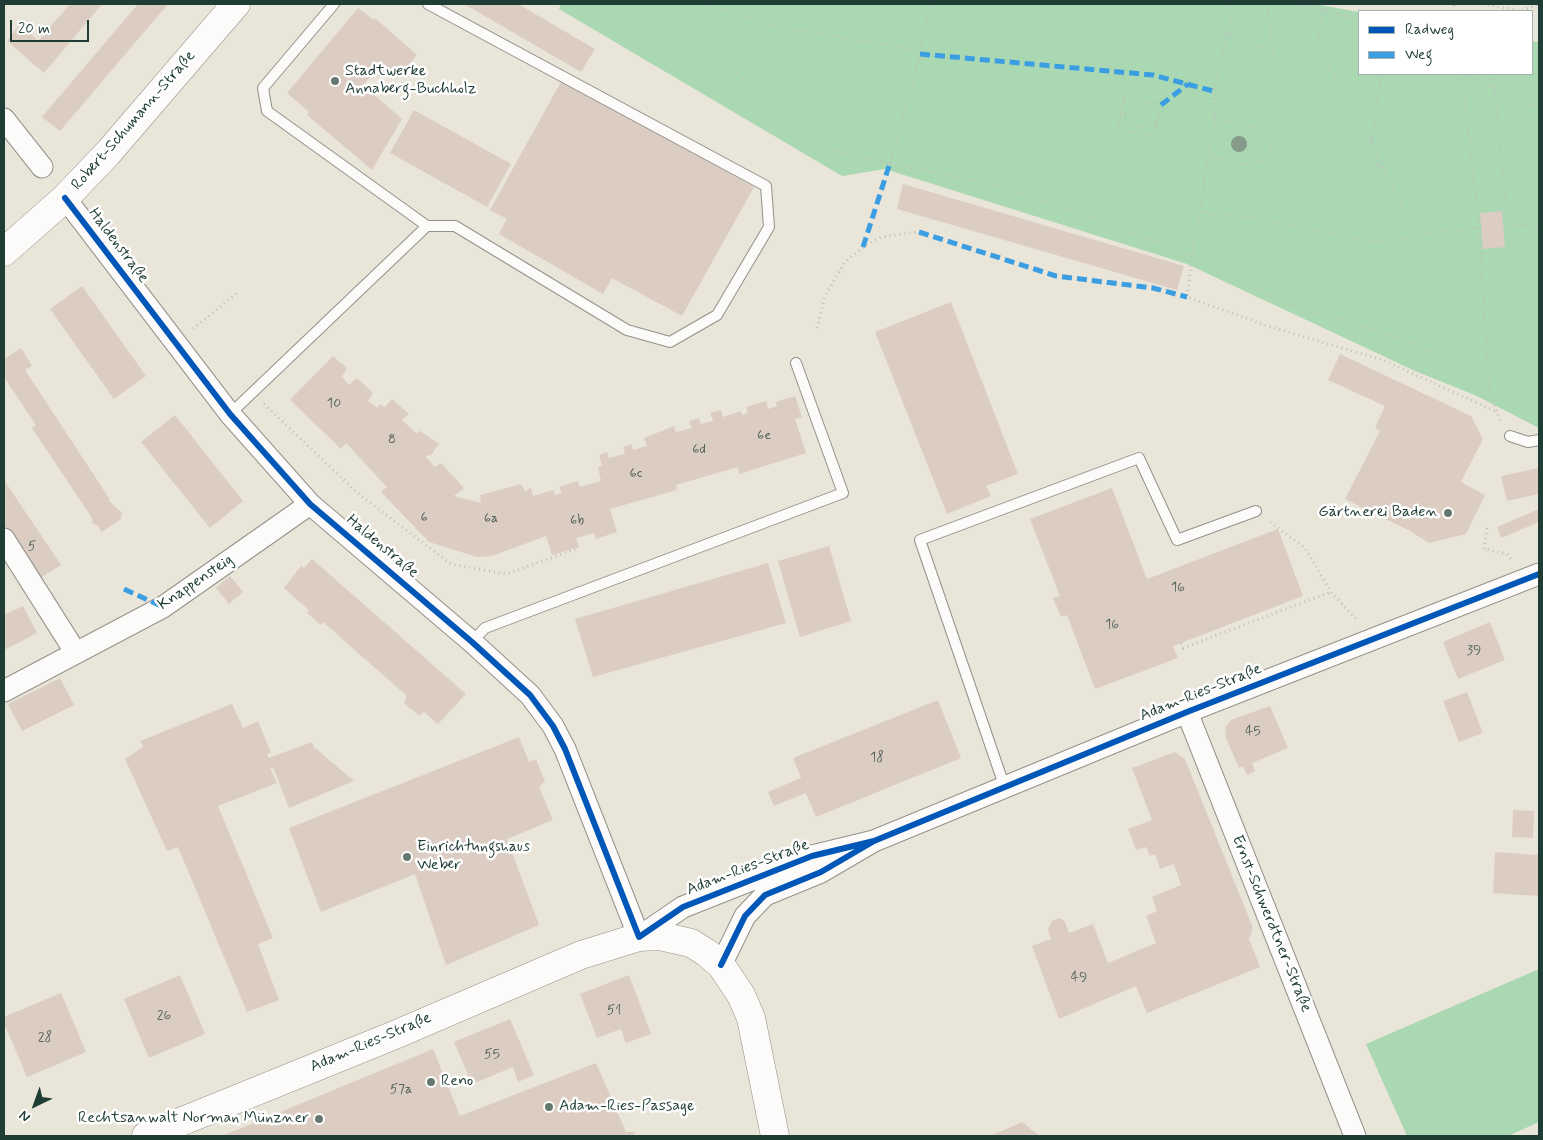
<!DOCTYPE html>
<meta charset="utf-8">
<style>
body{margin:0}
#map{position:relative;width:1543px;height:1140px;overflow:hidden;background:#eae5d9;font-family:Mynerve,sans-serif}
canvas{display:block}
.frame{position:absolute;inset:0;border:5px solid #1f3d34;pointer-events:none}
.legend{position:absolute;left:1358px;top:10px;width:175px;height:65px;box-sizing:border-box;background:#fff;border:1px solid #a5b1ae;margin:0;padding:6px 9px;list-style:none;font-size:15px;color:#1f3d34}
.legend li{display:flex;align-items:center;gap:10px;height:25px}
.legend b{width:25px;border:1px solid #a5b1ae}
.north{position:absolute;left:10px;top:1080px;width:50px;height:50px;-webkit-text-stroke:4px #fff;paint-order:stroke;rotate:222deg;font-size:14px;font-weight:700;line-height:20px;text-align:center;color:#1f3d34}
.north::after{content:'';display:block;margin:auto;width:18px;height:22px;background:#1f3d34;clip-path:polygon(50% 0,100% 100%,50% 72%,0 100%)}
.scale{position:absolute;left:10px;top:20px;width:79px;height:22px;box-sizing:border-box;border:2px solid #1f3d34;border-top:0;padding-left:6px;font-size:15px;line-height:18px;white-space:nowrap;color:#1f3d34;-webkit-text-stroke:4px #fff;paint-order:stroke}
</style>
<div id="map">
<canvas width="1543" height="1140"></canvas>
<div class="frame"></div>
<ul class="legend">
<li><b style="height:6px;background:#0057b8"></b>Radweg</li>
<li><b style="height:6px;background:#3c9ee2"></b>Weg</li>
</ul>
<div class="north">N</div>
<div class="scale">20 m</div>
</div>
<script>
const ctx = document.querySelector('canvas').getContext('2d');
ctx.lineJoin = 'round';
function paint(path, color) { ctx.fillStyle = color; ctx.fill(path, 'evenodd'); }
const poly = rows => new Path2D(rows.map(r => 'M' + r).join(''));
function trace(path, color, width, dash) { ctx.strokeStyle = color; ctx.lineWidth = width; ctx.lineCap = dash ? 'butt' : 'round'; ctx.setLineDash(dash || []); ctx.stroke(path); }
function drawText(font, color, halo, rows, align = 'center') {
  ctx.font = font + ' Mynerve,sans-serif'; ctx.lineWidth = 5; ctx.setLineDash([]); ctx.textBaseline = 'middle'; ctx.strokeStyle = halo; ctx.fillStyle = color; for (const [text, x, y, turn = 0] of rows) {
    ctx.save(); ctx.translate(x, y); ctx.rotate((+turn || 0) * Math.PI / 180); ctx.textAlign = isNaN(turn) ? turn : align; if (halo) ctx.strokeText(text, 0, 0); ctx.fillText(text, 0, 0); ctx.restore();
  }
}
const green = poly([
 [561,4,1314,4,1359,12,1359,74,1532,74,1532,41,1539,42,1539,428,1477,396,1415,371,1187,264,885,169,842,176,559,9],
 [1539,969,1539,1122,1508,1136,1407,1136,1366,1044]
]);
const building = poly([
 [70,4,102,4,44,73,7,41,20,24,38,41],
 [138,4,168,4,60,131,42,117],
 [464,4,518,4,595,49,581,72],
 [358,8,374,20,375,18,417,55,398,77,371,76,363,85,402,119,372,170,307,115,309,112,287,93],
 [562,80,754,187,682,316,612,278,603,294,499,234,507,219,490,210],
 [414,110,511,164,487,207,390,153],
 [903,184,1184,266,1177,290,897,209],
 [1502,211,1505,247,1483,249,1480,213],
 [82,286,146,376,114,399,50,309],
 [951,302,1018,474,986,486,991,496,947,514,875,332],
 [21,348,32,366,25,370,109,498,109,501,122,513,121,519,102,532,97,525,93,524,92,518,32,428,36,425,4,377,4,359],
 [1340,354,1471,416,1483,439,1461,482,1485,495,1466,534,1429,543,1410,531,1345,499,1380,431,1375,428,1385,406,1328,380],
 [333,356,347,368,342,377,349,385,357,378,373,393,368,401,377,408,380,404,385,407,392,399,409,414,402,420,416,433,420,431,439,444,431,455,425,456,435,467,441,463,464,488,454,496,481,503,480,495,521,484,525,491,531,488,533,496,553,490,555,495,562,493,559,487,578,481,580,487,601,481,598,467,602,466,599,455,607,452,609,458,625,454,623,447,632,444,633,450,647,446,644,438,674,426,676,432,692,428,689,421,699,418,701,424,713,421,710,413,721,410,723,417,741,411,742,415,748,413,746,407,766,401,768,409,777,406,776,402,795,396,802,417,795,419,806,453,739,474,738,467,676,485,677,490,610,509,617,532,596,539,594,533,576,538,579,547,552,555,546,536,492,556,477,557,429,542,381,492,387,487,346,443,341,449,290,400],
 [175,415,243,501,210,528,141,442],
 [1539,468,1539,494,1507,501,1501,476],
 [4,480,61,565,37,580,4,529],
 [1112,488,1147,579,1278,529,1303,596,1173,646,1178,658,1095,689,1067,615,1061,617,1053,598,1060,596,1030,519],
 [1539,509,1539,522,1501,538,1497,527],
 [829,546,851,621,800,637,778,561],
 [312,559,466,694,438,724,424,712,419,716,404,703,407,696,323,622,321,625,307,613,309,610,284,588,301,566,304,568],
 [768,563,786,623,593,677,575,619],
 [230,576,243,592,229,604,216,588],
 [23,606,37,633,4,650,4,615],
 [1490,622,1505,660,1458,679,1443,642],
 [60,678,74,705,22,731,8,704],
 [1467,692,1483,733,1459,742,1443,701],
 [938,700,961,758,816,817,806,793,774,806,768,792,801,778,793,758],
 [232,704,243,728,258,721,271,753,267,754,269,758,312,742,314,747,354,781,289,808,273,767,270,768,277,783,218,806,273,938,258,944,279,1000,247,1012,178,847,167,851,125,759,143,747,140,741],
 [1270,706,1288,748,1252,763,1255,771,1247,775,1243,766,1239,768,1226,738,1225,727,1231,720],
 [519,737,529,762,536,759,545,782,539,787,553,820,507,839,539,925,446,965,415,874,321,912,289,828],
 [1175,752,1185,759,1253,928,1249,939,1260,967,1147,1013,1136,986,1059,1019,1032,946,1051,939,1048,929,1052,921,1060,918,1065,922,1069,933,1093,924,1108,963,1156,943,1146,916,1157,911,1152,897,1181,885,1174,864,1160,869,1155,854,1150,856,1146,847,1136,850,1128,829,1152,820,1132,768],
 [1513,810,1534,811,1533,838,1512,837],
 [1495,852,1539,855,1539,896,1493,893],
 [180,975,205,1034,149,1058,124,999],
 [629,975,651,1034,626,1043,621,1029,597,1038,580,994],
 [61,993,86,1052,27,1077,4,1023,4,1017],
 [510,1019,534,1075,518,1082,513,1067,472,1084,454,1042],
 [433,1049,460,1116,596,1063,626,1132,635,1132,634,1136,222,1136],
 [1022,1122,1040,1136,990,1136]
]);
const path = poly([
 [685,4,707,37,767,107,835,152,1001,186,1087,215,1220,267,1281,302,1400,338,1440,356,1489,386,1479,228,1462,74,1539,108],
 [701,4,780,27,912,49,920,54],
 [1267,4,1274,53],
 [1297,4,1359,19],
 [1327,4,1318,36,1321,55,1334,76,1347,106,1371,142,1406,214,1431,233,1479,228],
 [1483,4,1521,11,1539,4],
 [1453,11,1454,4],
 [1228,33,1231,4],
 [1532,54,1539,55],
 [1493,74,1508,225,1539,226],
 [1124,97,1161,105,1155,136,1117,129,1124,97],
 [1142,107,1144,101],
 [1120,114,1129,115],
 [1214,119,1213,91,1228,33,1274,54,1368,161,1382,167],
 [1150,121,1158,122],
 [1137,133,1138,126],
 [1371,142,1382,74],
 [1208,156,1245,165,1259,163,1267,157,1270,148,1270,139,1265,132,1257,128,1214,119,1208,156,1200,212,1192,256,1187,297,1268,326,1383,360,1497,412],
 [890,163,920,54,930,4],
 [1200,212,1258,219,1380,243,1430,233],
 [817,328,825,296,845,262,863,247,881,237,919,232],
 [193,329,237,293],
 [1489,386,1500,421],
 [264,404,360,495,451,564,506,574,576,549],
 [1270,522,1305,548,1331,592,1358,621],
 [1487,528,1484,549,1507,554,1511,559],
 [1181,643,1183,648,1331,592]
]);
const lane = poly([
 [334,4,263,88,267,111,427,226,455,226,627,330,670,342,717,315,769,227,766,186,428,4],
 [230,414,427,226],
 [1510,436,1528,442,1539,440],
 [472,642,485,628,843,493,796,363],
 [1005,788,920,540,1139,458,1177,540,1256,511]
]);
const street = poly([
 [4,119,42,167],
 [65,198,230,414,310,504,472,642,530,695,553,726,565,749,639,937,683,907,812,856,874,841],
 [4,539,76,653],
 [4,691,163,607,310,504],
 [1187,712,1355,1136],
 [721,965,745,916,765,895,821,872,874,841,1187,712,1539,574]
]);
const primary = poly([
 [4,252,65,198,108,153,236,4],
 [146,1136,397,1034,581,955,639,937,660,936,691,943,707,953,721,965,741,995,751,1018,775,1136]
]);
const quiet = poly([
 [920,54,1153,75,1213,91],
 [1161,105,1188,84],
 [919,232,1056,276,1153,288,1187,297],
 [863,247,890,163],
 [124,589,163,607]
]);
const cycleway = poly([
 [65,198,230,414,310,504,472,642,530,695,553,726,565,749,639,937,683,907,812,856,874,841],
 [721,965,745,916,765,895,821,872,874,841,1187,712,1539,574]
]);
const trees = [
 [1239,144]
];
const markers = [
 [335,81,5,"#66786e"],
 [1448,513,5,"#66786e"],
 [407,857,5,"#66786e"],
 [431,1082,5,"#66786e"],
 [549,1107,5,"#66786e"],
 [319,1119,5,"#66786e"]
];
const numberNames = [
 ["10",334,404],
 ["6e",764,436],
 ["8",392,440],
 ["6d",699,450],
 ["6c",636,474],
 ["6",424,518],
 ["6a",491,519],
 ["6b",577,521],
 ["5",32,547],
 ["16",1178,588],
 ["16",1112,625],
 ["39",1474,651],
 ["45",1253,732],
 ["18",877,758],
 ["49",1079,978],
 ["51",614,1011],
 ["26",164,1016],
 ["28",45,1038],
 ["55",492,1055],
 ["57a",401,1090]
];
const poiNames = [
 ["Stadtwerke",345,72],
 ["Annaberg-Buchholz",345,90],
 ["Gärtnerei Baden",1438,513,"right"],
 ["Einrichtungshaus",417,848],
 ["Weber",417,866],
 ["Reno",441,1082],
 ["Adam-Ries-Passage",559,1107],
 ["Rechtsanwalt Norman Münzner",309,1119,"right"]
];
const streetNames = [
 ["Robert-Schumann-Straße",134,121,-49],
 ["Haldenstraße",118,246,53],
 ["Haldenstraße",382,547,40],
 ["Knappensteig",196,583,-34],
 ["Adam-Ries-Straße",1201,693,-22],
 ["Adam-Ries-Straße",748,868,-21],
 ["Ernst-Schwerdtner-Straße",1271,924,68],
 ["Adam-Ries-Straße",371,1043,-23]
];
paint(green, '#a9d8b3');
paint(building, '#dccdc3');
trace(lane, '#90928b', 12);
trace(street, '#90928b', 23);
trace(primary, '#90928b', 29);
trace(path, '#bdc0bc', 3, [1, 4]);
trace(lane, '#fcfbf9', 10);
trace(street, '#fcfbf9', 21);
trace(primary, '#fcfbf9', 28);
trace(quiet, '#3c9ee2', 5, [10, 5]);
trace(cycleway, '#0057b8', 6);
ctx.fillStyle = '#869c8b';
for (const [x, y] of trees) { ctx.beginPath(); ctx.arc(x, y, 8, 0, 2 * Math.PI); ctx.fill(); }
for (const [x, y, r, color] of markers) { const dot = new Path2D(); dot.arc(x, y, r, 0, 2 * Math.PI); ctx.fillStyle = color; ctx.fill(dot); trace(dot, '#fff', 2); }
drawText('14px', '#4e6158', null, numberNames);
drawText('16px', '#1f3d34', '#fff', poiNames, 'left');
drawText('16px', '#1f3d34', '#fff', streetNames);
</script>
